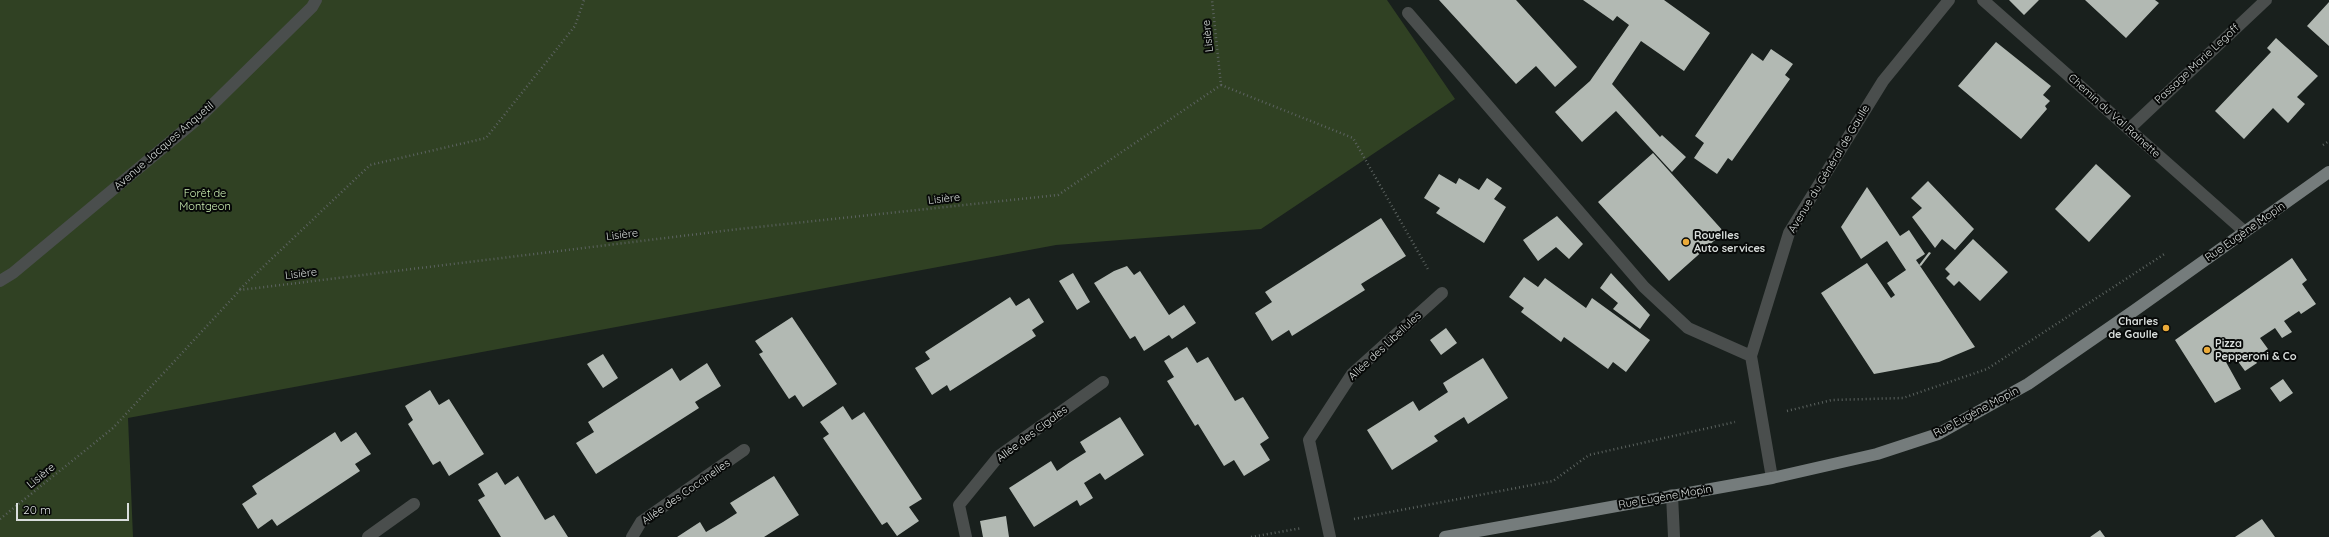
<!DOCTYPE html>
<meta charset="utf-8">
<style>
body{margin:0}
#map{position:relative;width:2329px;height:537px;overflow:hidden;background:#19201d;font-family:Quicksand,sans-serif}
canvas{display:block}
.scale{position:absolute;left:16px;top:503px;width:113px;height:18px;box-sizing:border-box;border:2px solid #d9dedc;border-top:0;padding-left:5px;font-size:12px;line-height:14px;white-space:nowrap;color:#d9dedc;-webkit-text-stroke:3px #070908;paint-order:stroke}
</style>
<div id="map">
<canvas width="2329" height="537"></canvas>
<div class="scale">20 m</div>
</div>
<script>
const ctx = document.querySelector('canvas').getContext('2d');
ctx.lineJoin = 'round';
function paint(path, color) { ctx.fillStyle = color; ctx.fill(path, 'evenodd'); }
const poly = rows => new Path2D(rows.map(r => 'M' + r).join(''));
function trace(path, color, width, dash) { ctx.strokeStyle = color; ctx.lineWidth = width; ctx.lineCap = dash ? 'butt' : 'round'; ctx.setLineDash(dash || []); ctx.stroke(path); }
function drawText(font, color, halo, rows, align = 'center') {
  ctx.font = font + ' Quicksand,sans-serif'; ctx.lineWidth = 4; ctx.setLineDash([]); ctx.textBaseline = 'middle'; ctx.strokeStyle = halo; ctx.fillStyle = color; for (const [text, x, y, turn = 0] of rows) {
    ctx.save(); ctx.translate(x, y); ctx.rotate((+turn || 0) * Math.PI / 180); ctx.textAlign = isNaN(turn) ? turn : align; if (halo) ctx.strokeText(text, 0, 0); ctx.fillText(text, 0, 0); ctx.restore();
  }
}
const green = poly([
 [0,0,1387,0,1455,99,1261,229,1056,245,128,418,133,537,0,537]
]);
const building = poly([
 [1439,0,1516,0,1577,67,1555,87,1536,66,1516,84],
 [1583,0,1664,0,1710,33,1684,71,1641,41,1612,84,1660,137,1662,135,1686,157,1672,172,1616,111,1582,142,1555,112,1590,81,1629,25,1617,16,1613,21],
 [2009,0,2039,0,2024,15],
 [2085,0,2155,0,2159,3,2126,38],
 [2329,2,2329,46,2307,26],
 [2276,38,2318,76,2297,97,2305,104,2288,123,2273,108,2244,139,2215,111,2271,52,2267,48],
 [1996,42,2051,86,2043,95,2050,101,2045,106,2047,109,2021,139,1958,86],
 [1771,49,1793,64,1785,75,1790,79,1732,161,1728,158,1717,174,1694,158,1704,143,1695,136,1752,53,1763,61],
 [1653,153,1724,232,1669,281,1598,202],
 [2096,164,2131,196,2089,242,2055,209],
 [1439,174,1456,184,1459,178,1479,190,1487,178,1502,188,1494,199,1506,207,1484,243,1436,213,1440,208,1424,198],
 [1928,181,1974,229,1955,250,1942,239,1935,248,1912,217,1922,208,1911,198],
 [1867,187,1900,236,1909,230,1925,254,1916,260,1975,347,1939,362,1874,374,1821,293,1867,263,1891,298,1895,295,1887,283,1906,270,1887,241,1861,259,1841,227],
 [1557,216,1583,244,1569,259,1556,247,1538,261,1523,240],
 [1381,218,1406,256,1361,284,1365,290,1292,336,1289,330,1272,341,1255,313,1272,302,1265,292],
 [1973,239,2008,272,1980,301,1959,281,1954,286,1946,278,1950,274,1945,269],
 [1929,252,1931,253,1921,266,1919,265],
 [2292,258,2307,280,2302,284,2316,304,2301,314,2299,311,2284,321,2292,332,2282,338,2275,328,2260,338,2268,349,2254,359,2257,363,2245,371,2234,356,2226,362,2241,389,2215,403,2175,340],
 [1127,266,1134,275,1140,271,1169,315,1184,305,1196,323,1172,339,1169,335,1144,351,1135,336,1130,339,1094,283,1114,271],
 [1073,273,1090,302,1077,310,1059,281],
 [1611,273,1650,315,1640,329,1613,309,1618,303,1600,288],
 [1524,277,1538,287,1545,278,1586,308,1592,298,1650,340,1626,372,1613,362,1608,369,1564,337,1561,342,1521,312,1524,308,1509,297],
 [1010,297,1016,306,1029,298,1044,322,1032,330,1036,336,950,391,947,385,932,395,915,368,930,359,925,352],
 [792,317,837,384,803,407,795,395,789,399,759,354,763,352,755,341],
 [1446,328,1457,343,1441,355,1430,340],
 [1187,347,1197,363,1208,357,1235,401,1243,397,1269,438,1260,444,1270,460,1244,476,1234,460,1224,466,1198,424,1195,426,1167,381,1174,377,1164,361],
 [603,354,618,378,603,388,587,364],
 [1483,358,1508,398,1468,424,1464,417,1434,436,1438,441,1392,470,1367,430,1413,401,1419,411,1448,392,1443,383],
 [707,363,721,386,695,402,699,408,596,474,576,443,594,432,588,422,672,368,680,381],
 [2283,379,2293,393,2280,402,2270,388],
 [430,390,439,405,449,399,484,454,449,476,440,461,433,465,408,424,413,420,405,406],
 [843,406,852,420,864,412,922,499,909,507,919,521,897,536,887,522,882,525,823,438,829,434,820,422],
 [1120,417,1144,455,1105,480,1100,473,1084,483,1093,498,1080,506,1077,500,1034,527,1009,488,1051,461,1057,471,1070,462,1086,452,1080,442],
 [335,432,341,442,356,432,371,454,355,464,360,471,277,526,272,519,258,529,242,504,257,494,252,486],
 [497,472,505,485,518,476,545,520,554,515,568,537,501,537,478,500,485,496,478,484],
 [774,476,799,515,764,537,677,537,700,522,706,532,723,522,737,513,730,503],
 [1006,516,1009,537,983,537,980,521],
 [2262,519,2275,537,2235,537],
 [2100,530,2105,537,2090,537]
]);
const path = poly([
 [1221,85,1353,138,1429,271],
 [2323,145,2329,141],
 [240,289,370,165,486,138,575,26,584,0],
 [1787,411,1832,400,1903,398,1987,369,2166,253],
 [0,519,113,428,240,290,739,229,1058,195,1221,85,1212,0],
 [1354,519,1553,481,1589,455,1735,422],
 [1251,537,1302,528]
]);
const minor = poly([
 [1983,0,2245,232],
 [1408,13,1644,287,1688,328,1751,356],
 [2129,129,2266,0],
 [0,281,13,273,200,117,312,7,316,0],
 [1772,478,1751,356,1789,233,1883,81,1949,0],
 [1672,495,1674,537],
 [368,537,414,504],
 [632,537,641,522,744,450],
 [966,537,959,505,999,456,1103,382],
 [1330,537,1309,440,1352,374,1442,293]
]);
const major = poly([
 [1445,537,1772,478,1877,454,1938,434,2028,384,2135,310,2329,172]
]);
const markers = [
 [1686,242,4,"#ebaa39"],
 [2166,328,4,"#ebaa39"],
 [2207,350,4,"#ebaa39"]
];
const streetNames = [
 ["Lisière",1208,36,-96],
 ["Passage Marie Legoff",2197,64,-43],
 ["Chemin du Val Rainette",2114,116,42],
 ["Avenue Jacques Anquetil",164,146,-41],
 ["Avenue du Général de Gaulle",1829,169,-59],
 ["Lisière",944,199,-6],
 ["Rue Eugène Mopin",2245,232,-35],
 ["Lisière",622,235,-7],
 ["Lisière",301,274,-7],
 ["Allée des Libellules",1385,346,-43],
 ["Rue Eugène Mopin",1976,412,-28],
 ["Allée des Cigales",1032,434,-37],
 ["Lisière",41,476,-39],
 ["Allée des Coccinelles",686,492,-35],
 ["Rue Eugène Mopin",1665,497,-10]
];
const parkNames = [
 ["Forêt de",205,194],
 ["Montgeon",205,207]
];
const poiNames = [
 ["Rouelles",1694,236],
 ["Auto services",1694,249],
 ["Charles",2158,322,"right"],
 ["de Gaulle",2158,335,"right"],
 ["Pizza",2215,344],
 ["Pepperoni & Co",2215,357]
];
paint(green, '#304123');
paint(building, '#b2b9b3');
trace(path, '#5c6360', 2.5, [1, 3]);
trace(minor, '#4a4e4d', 12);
trace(major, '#757c7c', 12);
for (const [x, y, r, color] of markers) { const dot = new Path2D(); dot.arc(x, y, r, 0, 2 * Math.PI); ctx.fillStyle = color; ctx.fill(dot); trace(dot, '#070908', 1.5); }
drawText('11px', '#d9dedc', '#070908', streetNames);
drawText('11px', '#cbeeb2', '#070908', parkNames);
drawText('bold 11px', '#d9dedc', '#070908', poiNames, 'left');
</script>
